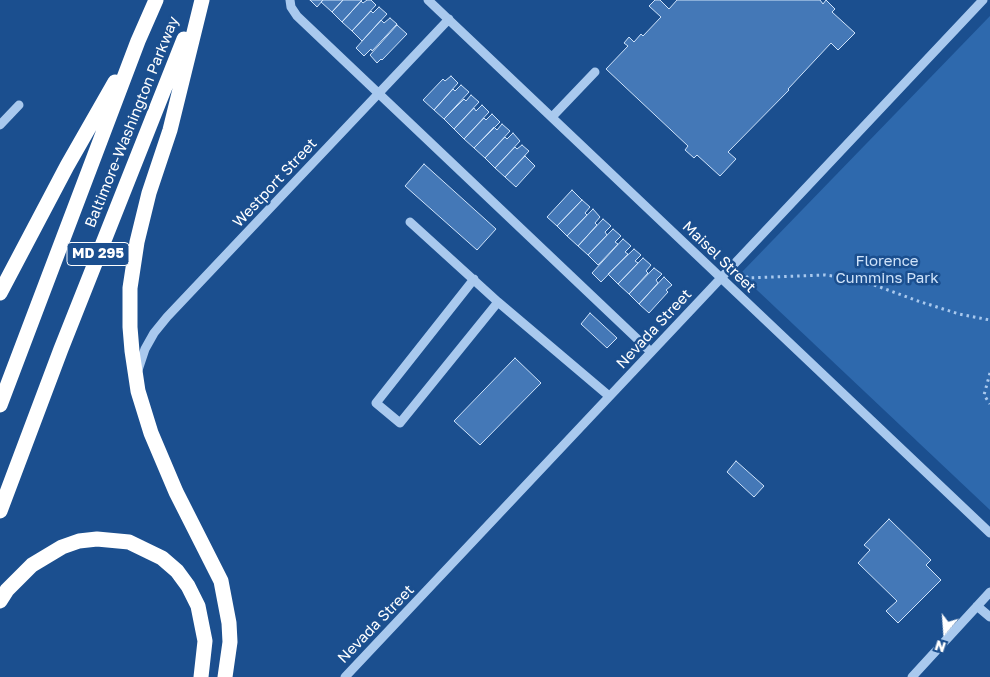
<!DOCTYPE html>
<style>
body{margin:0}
#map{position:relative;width:990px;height:677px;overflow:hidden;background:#1b4f8f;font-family:"Golos Text",sans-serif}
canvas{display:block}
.north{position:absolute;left:920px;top:607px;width:50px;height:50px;-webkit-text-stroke:4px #1b4f8f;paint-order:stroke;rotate:198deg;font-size:14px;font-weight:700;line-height:20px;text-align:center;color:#fff}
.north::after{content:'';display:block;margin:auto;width:18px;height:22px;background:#fff;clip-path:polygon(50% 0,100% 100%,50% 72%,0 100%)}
</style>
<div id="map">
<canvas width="990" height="677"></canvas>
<div class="north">N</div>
</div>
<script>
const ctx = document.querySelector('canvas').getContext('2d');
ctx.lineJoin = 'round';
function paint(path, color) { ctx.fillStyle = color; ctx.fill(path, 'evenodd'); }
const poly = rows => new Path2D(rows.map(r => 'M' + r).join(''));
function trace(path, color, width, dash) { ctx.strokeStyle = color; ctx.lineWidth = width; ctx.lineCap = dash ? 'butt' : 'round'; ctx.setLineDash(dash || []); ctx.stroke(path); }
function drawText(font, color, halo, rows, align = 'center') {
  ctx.font = font + ' "Golos Text",sans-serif'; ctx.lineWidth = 5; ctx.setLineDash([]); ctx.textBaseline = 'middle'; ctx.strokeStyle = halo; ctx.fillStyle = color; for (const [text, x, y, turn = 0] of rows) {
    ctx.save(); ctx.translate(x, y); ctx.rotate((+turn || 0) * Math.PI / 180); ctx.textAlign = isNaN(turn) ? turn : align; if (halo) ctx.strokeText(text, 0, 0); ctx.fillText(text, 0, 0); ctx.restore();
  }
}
const green = poly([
 [990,16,990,510,740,274]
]);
const building = poly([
 [310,0,323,0,317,7,310,0],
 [323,0,343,0,332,12,321,2,323,0],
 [343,0,362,0,342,22,332,12,343,0],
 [367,0,371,0,376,5,352,31,342,22,361,1,363,3,367,0],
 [655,0,660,0,669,9,677,0,820,0,823,4,826,0,835,9,832,12,855,33,838,50,831,43,788,89,789,90,728,152,736,159,720,176,697,155,694,158,685,150,688,146,606,69,628,46,624,43,629,37,634,42,641,34,643,36,661,17,649,6,655,0],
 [379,7,387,14,362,41,352,31,371,11,373,13,379,7],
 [390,18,397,24,372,51,371,49,364,56,356,48,381,20,384,23,390,18],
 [397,25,407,34,382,60,381,59,377,63,370,55,397,25],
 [451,76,458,83,434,110,423,100,443,79,445,81,451,76],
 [461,85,469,92,444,119,434,110,453,89,455,91,461,85],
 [471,95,479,102,454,129,444,119,464,99,466,101,471,95],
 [482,105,489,112,464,139,454,129,474,108,476,111,482,105],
 [492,114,500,122,474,148,464,139,484,118,486,120,492,114],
 [502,124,510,131,485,158,474,148,494,127,497,130,502,124],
 [513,133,520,141,495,168,485,158,505,137,507,139,513,133],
 [522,145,529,151,505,177,495,168,515,147,517,149,522,145],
 [525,156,535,166,516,187,505,177,525,156],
 [424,164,496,229,477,250,405,186,424,164],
 [572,190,582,200,557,226,547,217,572,190],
 [582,200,590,207,585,213,587,215,567,236,557,226,582,200],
 [593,209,600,217,595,223,597,225,578,246,567,236,593,209],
 [603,219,611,226,605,232,607,235,588,255,578,246,603,219],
 [613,229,621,236,615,242,618,244,598,265,588,255,613,229],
 [623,239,631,246,625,252,628,254,601,282,592,273,623,239],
 [634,249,641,255,635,261,638,263,618,284,608,274,634,249],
 [643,258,651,265,646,271,648,273,629,294,618,284,643,258],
 [654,268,662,274,656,280,658,283,639,304,629,294,654,268],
 [664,277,672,285,666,290,668,292,649,313,639,304,664,277],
 [590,313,617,338,607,348,581,324,590,313],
 [515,358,541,383,480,445,454,421,515,358],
 [736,461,764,486,754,497,727,472,736,461],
 [889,519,931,560,926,565,941,580,898,623,886,611,897,601,858,563,870,550,864,545,889,519]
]);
const path = poly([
 [746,276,748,278,825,275,848,278,877,286,918,301,959,314,990,320],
 [990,373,984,395,990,404]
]);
const minor = poly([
 [290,0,291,7,297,16,651,352],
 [428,0,990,533],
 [552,117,595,72],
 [0,125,19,105],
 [410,222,498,302,609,396],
 [474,279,376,403,400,423,498,302],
 [138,370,145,349,154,333,167,317,449,19],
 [977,606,990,617],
 [345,677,983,0],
 [912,677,990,592]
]);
const highway = poly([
 [202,0,170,130,149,193,137,242,130,288,130,327,132,351,138,391,151,433,176,492,221,581,229,623,230,642,225,677],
 [0,293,67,166,115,82],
 [0,405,138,41,156,0],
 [0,511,61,349,184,39],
 [0,601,7,590,32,565,62,547,79,541,97,539,129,542,162,558,177,571,188,586,198,606,205,641,201,677]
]);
const shields = [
 [98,254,62]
];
const shieldNames = [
 ["MD 295",98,254]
];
const streetNames = [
 ["Baltimore-Washington Parkway",132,122,-68],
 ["Westport Street",275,183,-47],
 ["Maisel Street",719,257,44],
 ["Nevada Street",654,329,-47],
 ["Nevada Street",376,624,-46]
];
const parkNames = [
 ["Florence",887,261],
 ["Cummins Park",887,278]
];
paint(green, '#2e69ad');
paint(building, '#4478b7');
trace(building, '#cfe3fa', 1);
trace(path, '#a9c9ee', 3, [2.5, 4]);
trace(minor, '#a9c9ee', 9);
trace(highway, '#fff', 15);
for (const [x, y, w] of shields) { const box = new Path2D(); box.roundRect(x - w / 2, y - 11.5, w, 23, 4); ctx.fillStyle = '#1b4f8f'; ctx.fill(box); trace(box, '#fff', 1); }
drawText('bold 14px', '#fff', null, shieldNames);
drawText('15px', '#fff', '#1b4f8f', streetNames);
drawText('15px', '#cfe3fa', '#1b4f8f', parkNames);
</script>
